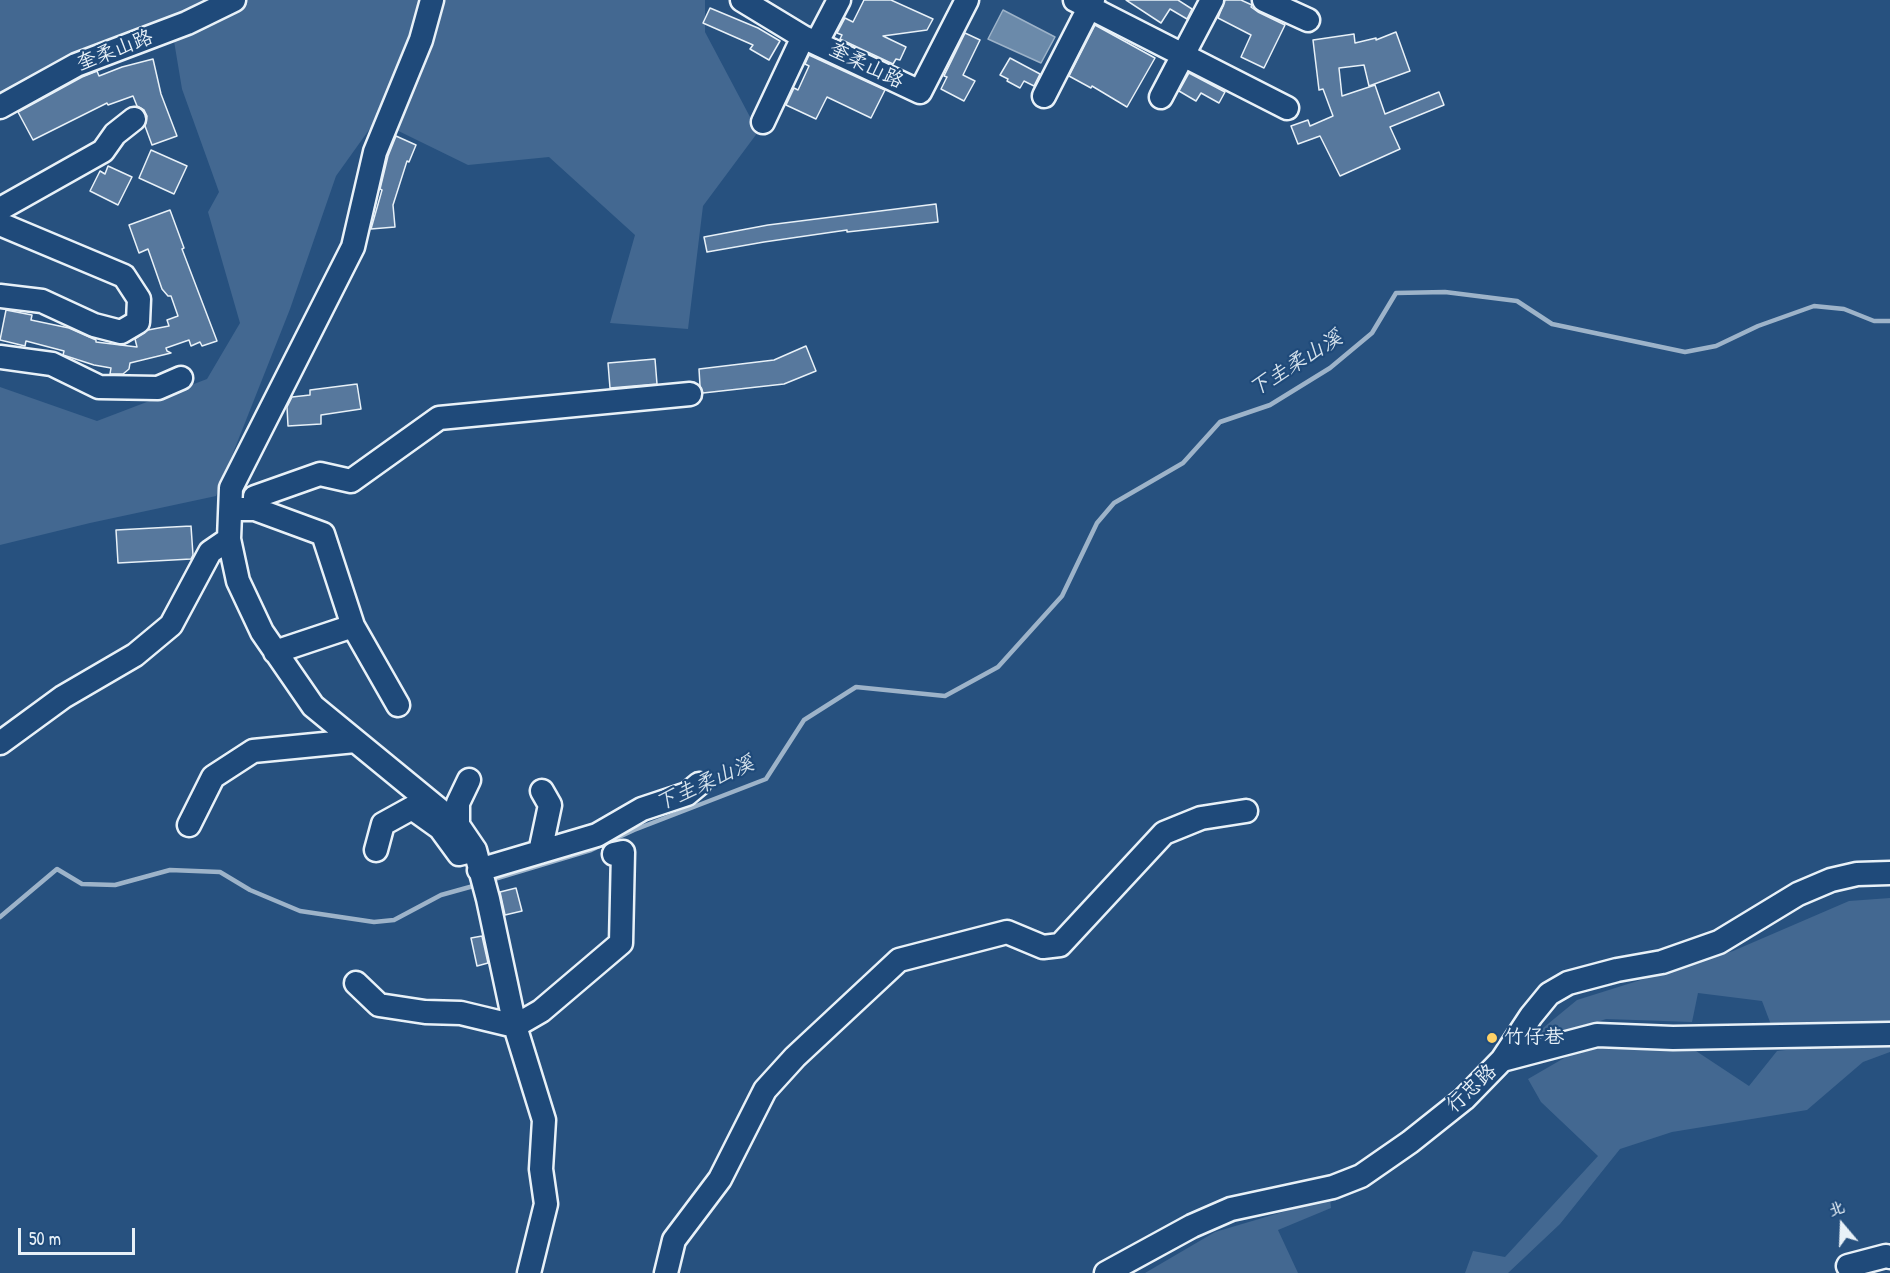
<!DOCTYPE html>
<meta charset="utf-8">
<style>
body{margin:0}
#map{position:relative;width:1890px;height:1273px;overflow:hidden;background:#27517f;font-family:"Patrick Hand","LXGW WenKai TC",sans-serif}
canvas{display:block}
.north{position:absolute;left:1812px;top:1195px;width:60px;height:60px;-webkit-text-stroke:4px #1f4a7a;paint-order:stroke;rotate:341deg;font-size:16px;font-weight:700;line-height:24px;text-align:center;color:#e8f1f8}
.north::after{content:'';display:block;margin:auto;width:21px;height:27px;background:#e8f1f8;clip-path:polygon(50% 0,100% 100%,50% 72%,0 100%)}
.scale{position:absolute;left:18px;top:1228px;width:117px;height:27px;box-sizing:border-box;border:3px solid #e8f1f8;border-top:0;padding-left:8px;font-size:18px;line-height:21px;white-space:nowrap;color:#e8f1f8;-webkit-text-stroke:4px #1f4a7a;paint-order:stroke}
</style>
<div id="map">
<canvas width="1890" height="1273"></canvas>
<div class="north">北</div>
<div class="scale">50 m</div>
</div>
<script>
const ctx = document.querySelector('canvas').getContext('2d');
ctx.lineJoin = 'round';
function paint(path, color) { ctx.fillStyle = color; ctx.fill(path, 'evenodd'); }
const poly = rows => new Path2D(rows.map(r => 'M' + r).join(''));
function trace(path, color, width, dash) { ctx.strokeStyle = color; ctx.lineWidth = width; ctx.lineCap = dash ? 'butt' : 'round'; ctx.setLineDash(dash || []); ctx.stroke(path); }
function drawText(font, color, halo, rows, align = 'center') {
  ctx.font = font + ' "Patrick Hand","LXGW WenKai TC",sans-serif'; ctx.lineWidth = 4.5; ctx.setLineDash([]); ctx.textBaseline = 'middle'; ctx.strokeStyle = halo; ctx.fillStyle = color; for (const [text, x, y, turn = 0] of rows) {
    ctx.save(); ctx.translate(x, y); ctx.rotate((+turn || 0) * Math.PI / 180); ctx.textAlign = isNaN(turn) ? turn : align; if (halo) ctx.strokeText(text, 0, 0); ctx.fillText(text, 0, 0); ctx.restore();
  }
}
const green = poly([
 [0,0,705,0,705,32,758,132,703,206,688,329,610,323,635,235,549,157,468,165,376,120,336,176,290,309,216,496,90,523,0,545,0,387,97,421,207,379,240,323,208,212,219,192,182,89,171,23,111,40,30,79,0,97],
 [1890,898,1890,1029,1773,1030,1762,1001,1698,993,1692,1022,1606,1019,1551,1038,1526,1042,1577,1000,1733,951,1849,901],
 [1874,1040,1890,1044,1890,1052,1863,1062,1807,1110,1672,1132,1620,1149,1560,1224,1508,1273,1465,1273,1473,1251,1505,1257,1598,1156,1541,1102,1528,1079,1590,1043,1696,1051,1749,1086,1777,1051],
 [1330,1198,1331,1208,1278,1230,1298,1273,1145,1273,1215,1232]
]);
const water = poly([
 [1003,10,1055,37,1041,63,988,39,1003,10]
]);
const stream = poly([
 [491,880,591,850,634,830,766,779,804,720,856,687,945,696,998,667,1062,596,1097,523,1114,503,1183,463,1220,422,1270,405,1330,368,1372,333,1396,293,1445,292,1517,301,1552,324,1685,352,1716,346,1758,326,1814,306,1844,309,1874,321,1890,321],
 [0,917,57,869,82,884,115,885,170,870,220,872,250,890,300,911,374,922,394,920,441,895,477,885]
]);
const building = poly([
 [864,0,891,0,933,19,927,30,883,36,906,47,900,60,896,59,893,64,840,39,842,35,837,33,845,18,853,22,864,0],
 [1126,0,1178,0,1192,9,1187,19,1170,9,1161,23,1126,0],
 [1225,0,1241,0,1252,5,1251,7,1258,12,1285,25,1264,68,1241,57,1251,35,1218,18,1225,0],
 [710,8,758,28,780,41,769,60,750,49,753,45,703,23,710,8],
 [1095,25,1155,58,1127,107,1092,86,1091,88,1069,76,1095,25],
 [1396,32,1410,71,1369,86,1364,65,1339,68,1342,96,1375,85,1385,114,1439,92,1444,105,1390,127,1400,149,1340,176,1320,136,1298,144,1291,126,1308,120,1310,126,1333,116,1323,89,1319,90,1313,40,1354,34,1355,43,1376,38,1376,40,1396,32],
 [965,33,980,40,963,75,975,81,964,101,941,89,947,77,944,76,965,33],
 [809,55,885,90,871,118,827,97,816,119,786,105,794,88,798,90,809,66,805,64,809,55],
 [1010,58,1040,74,1034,86,1024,81,1020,88,1007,81,1008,79,1000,75,1010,58],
 [153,59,161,94,177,136,152,145,145,126,147,116,144,110,137,106,133,96,108,105,107,103,33,140,18,112,82,77,97,71,99,76,122,67,153,59],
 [1189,73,1225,92,1219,103,1201,93,1196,101,1179,91,1189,73],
 [396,136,416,145,409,162,407,161,393,205,395,227,371,229,382,190,380,189,388,156,396,136],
 [151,150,187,166,174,194,139,178,151,150],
 [108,166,132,177,118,205,90,191,100,171,105,174,108,166],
 [936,204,938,222,847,232,847,230,764,242,707,252,704,237,768,225,936,204],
 [170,210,184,248,182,249,217,341,202,346,200,342,191,346,189,340,166,348,167,351,171,353,130,363,129,369,123,374,110,374,111,368,94,365,63,355,64,351,26,341,25,346,0,340,6,310,32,315,31,320,69,328,96,340,96,342,137,347,135,339,148,330,169,326,167,320,178,316,171,296,168,296,162,289,148,249,139,253,129,225,170,210],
 [806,346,816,371,784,384,703,393,700,386,699,369,774,360,806,346],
 [655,359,657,384,610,388,608,363,655,359],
 [357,384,361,409,321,415,321,424,288,426,287,407,292,397,310,395,310,390,357,384],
 [191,526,193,555,191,559,118,563,116,530,191,526],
 [516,888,522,911,505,915,500,892,516,888],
 [482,936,488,963,477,966,471,938,482,936]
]);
const minor = poly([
 [432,0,421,40,375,152,353,247,231,488,229,539,238,581,262,632,313,706,458,825,475,850,488,899,515,1026,544,1120,541,1169,546,1204,529,1273],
 [742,0,803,37,920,92,967,0],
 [1075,0,1287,108],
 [1264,0,1308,20],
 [817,42,839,0],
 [1044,96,1093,0],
 [1161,97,1212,0],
 [0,107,76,65,187,23,234,0],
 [763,122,803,37],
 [0,209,103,151,115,134,134,119],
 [0,224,124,276,139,299,138,322,121,332,94,325,42,301,0,296],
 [0,357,52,364,99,387,158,388,181,378],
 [240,509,255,509,323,534,353,626,398,705],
 [255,509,255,497,320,474,351,481,439,418,690,394],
 [275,652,353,626],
 [0,743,63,697,135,655,171,625,210,552,229,539],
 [189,825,213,777,253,751,355,741],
 [458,825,458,803,469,780],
 [376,850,383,824,412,808,440,828,459,854,475,850],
 [540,852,550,805,542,791],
 [479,870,597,835,642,809,687,794,699,784],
 [356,983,379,1005,425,1012,461,1013,515,1026,541,1011,621,943,623,852,614,854],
 [1502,1060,1597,1035,1673,1038,1890,1034],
 [1848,1266,1886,1256,1890,1257],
 [666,1273,674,1240,720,1179,765,1090,795,1057,899,960,1007,932,1043,947,1060,945,1164,833,1201,818,1246,811],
 [1106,1273,1192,1226,1231,1209,1333,1187,1361,1176,1410,1142,1464,1099,1502,1060,1531,1016,1549,994,1568,983,1617,970,1662,962,1719,942,1798,894,1831,880,1857,874,1890,873]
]);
const markers = [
 [1492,1038,6,"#ffd166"]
];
const streetNames = [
 ["奎柔山路",115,51,-21],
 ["奎柔山路",866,66,26],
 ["行忠路",1472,1089,-43]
];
const poiNames = [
 ["竹仔巷",1504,1038]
];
const waterNames = [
 ["下圭柔山溪",1296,364,-32],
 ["下圭柔山溪",705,784,-24]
];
paint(green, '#436891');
paint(water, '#6b8aaa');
trace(water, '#9db3c9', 1.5);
trace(stream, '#9db3c9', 4.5);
paint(building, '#57789d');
trace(building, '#e8f1f8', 1.5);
trace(minor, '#e8f1f8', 27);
trace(minor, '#1f4a7a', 22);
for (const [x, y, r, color] of markers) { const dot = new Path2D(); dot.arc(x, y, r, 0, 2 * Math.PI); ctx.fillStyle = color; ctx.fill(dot); trace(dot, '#1f4a7a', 2); }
drawText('20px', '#e8f1f8', '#1f4a7a', streetNames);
drawText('20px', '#e8f1f8', '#1f4a7a', poiNames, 'left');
drawText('italic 21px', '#d5e2ec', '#1f4a7a', waterNames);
</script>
